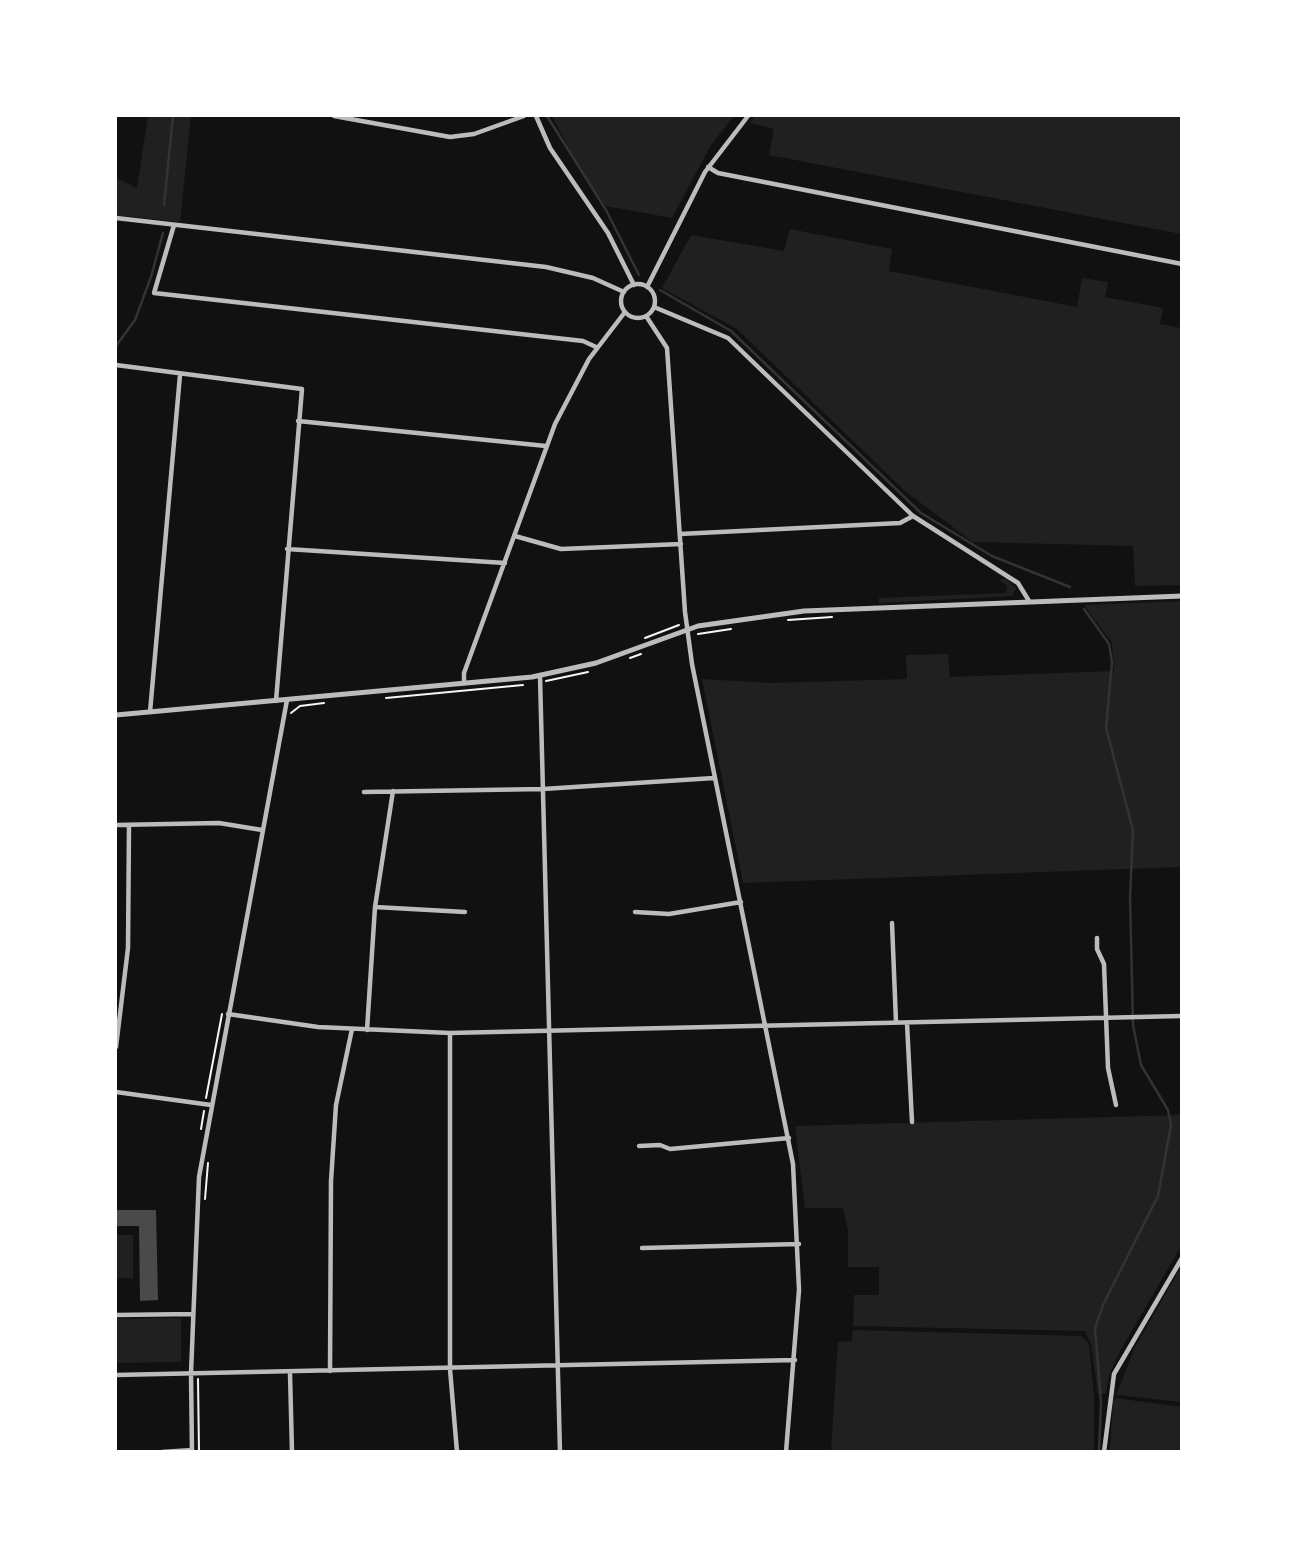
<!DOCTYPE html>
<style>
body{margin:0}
#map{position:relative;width:1297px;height:1567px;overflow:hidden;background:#111;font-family:"Varela Round",sans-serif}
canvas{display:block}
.frame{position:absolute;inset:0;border:117px solid #fff;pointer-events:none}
</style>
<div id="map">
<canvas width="1297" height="1567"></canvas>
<div class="frame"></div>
</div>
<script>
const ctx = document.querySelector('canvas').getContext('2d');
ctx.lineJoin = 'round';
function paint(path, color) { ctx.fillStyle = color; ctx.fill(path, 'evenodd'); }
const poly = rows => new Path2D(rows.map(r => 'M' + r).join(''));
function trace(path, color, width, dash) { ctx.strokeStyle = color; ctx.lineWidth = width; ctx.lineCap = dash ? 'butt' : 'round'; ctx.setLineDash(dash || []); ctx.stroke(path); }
const green = poly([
 [148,116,191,116,180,222,116,215,116,178,137,188],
 [552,116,734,116,711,145,672,218,605,206,572,154],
 [755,116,1181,116,1181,234,769,155,774,129,750,123],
 [790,229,892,249,889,271,1077,307,1082,278,1108,282,1105,297,1163,308,1160,324,1181,328,1181,585,1135,586,1133,546,973,542,906,492,737,329,662,288,691,235,784,251],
 [1006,579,1016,588,1012,596,879,603,879,598,1006,593,1007,586,999,580],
 [1181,601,1181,867,743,883,702,679,770,683,907,679,906,655,948,654,950,677,1114,671,1112,643,1084,605],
 [1181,1115,1181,1246,1119,1353,1109,1376,1106,1394,1098,1394,1091,1344,1085,1331,853,1326,854,1295,879,1295,879,1267,848,1267,848,1230,843,1208,805,1208,795,1126],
 [116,1235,133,1235,133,1278,116,1278],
 [1181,1267,1181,1402,1116,1395,1135,1347],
 [181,1318,181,1362,117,1363,116,1319],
 [853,1330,1081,1336,1089,1344,1094,1397,1094,1451,831,1451,838,1342,852,1341],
 [1116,1398,1181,1407,1181,1451,1110,1451,1113,1401]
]);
const stream = poly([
 [547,116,606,210,639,275],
 [164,205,173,116],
 [660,290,731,331,921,513,992,556,1070,587],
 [116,346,135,320,151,277,163,233],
 [1084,609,1109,644,1112,662,1106,728,1133,830,1130,898,1133,1025,1141,1065,1168,1110,1171,1125,1158,1196,1103,1305,1095,1328,1101,1402,1099,1452]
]);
const building = poly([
 [116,1210,156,1210,158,1300,140,1301,139,1226,116,1226]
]);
const path = poly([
 [788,620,832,617],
 [698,634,731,629],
 [645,638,679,625],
 [630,658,641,654],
 [546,681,588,672],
 [386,698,523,685],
 [291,713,300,706,324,703],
 [206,1098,222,1014],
 [201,1129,204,1111],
 [205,1199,208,1163],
 [198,1379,199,1452]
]);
const minor = poly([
 [334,116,450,137,474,134,524,116],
 [536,116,550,148,608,233,634,285],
 [708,167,718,173,1182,264],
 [116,218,546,267,593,278,624,292],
 [174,225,154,293,583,341,596,347],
 '621 301a17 17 0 1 1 34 0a17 17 0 1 1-34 0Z',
 [647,287,705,172,748,116],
 [654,307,728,338,913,516,1018,583,1029,601],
 [646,316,667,348,685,612,692,664,793,1164,799,1290,786,1452],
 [116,365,302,389,276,701],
 [298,421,546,446],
 [680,534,900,523,913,516],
 [515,536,561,549,681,544],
 [287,549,505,563],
 [540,676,560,1452],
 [464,683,464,673,555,424,589,359,625,312],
 [150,712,180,375],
 [364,792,543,789,714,778],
 [116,825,219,823,262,830],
 [375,907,465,912],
 [635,912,669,914,741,902],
 [892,923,896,1022],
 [1097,938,1097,949,1104,964,1108,1068,1116,1105],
 [228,1014,318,1027,450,1033,1182,1016],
 [907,1023,912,1122],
 [367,1030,375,907,393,791],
 [450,1033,450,1369,457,1452],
 [116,1047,128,948,129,825],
 [116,1092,211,1105],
 [639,1146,660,1145,670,1149,789,1138],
 [642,1248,799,1244],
 [116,1315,193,1314],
 [330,1371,331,1181,336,1105,352,1029],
 [290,1373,292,1452],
 [116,1375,795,1360],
 [162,1452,192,1450],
 [192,1452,191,1373,199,1177,287,700],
 [1104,1452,1114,1374,1182,1258]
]);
const tertiary = poly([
 [116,715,532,677,596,663,698,626,804,611,1182,596]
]);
paint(green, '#202020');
trace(stream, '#333', 2.5);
paint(building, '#4a4a4a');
trace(path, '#f5f5f5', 2);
trace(minor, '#bcbcbc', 4.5);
trace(tertiary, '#bcbcbc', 5);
</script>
